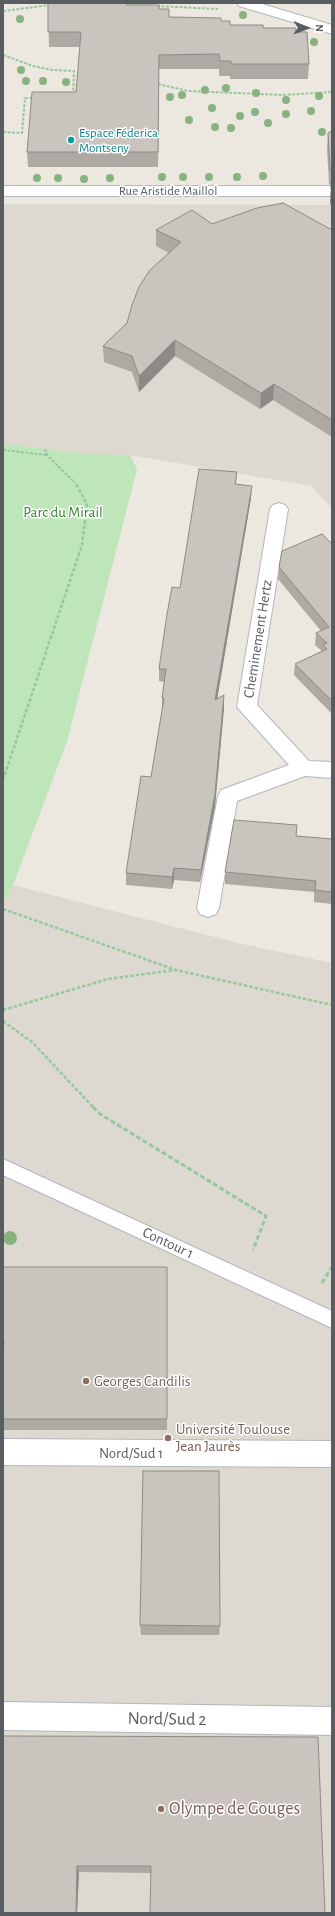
<!DOCTYPE html>
<meta charset="utf-8">
<style>
body{margin:0}
#map{position:relative;width:335px;height:1916px;overflow:hidden;background:#ece8df;font-family:"Alegreya Sans",sans-serif}
canvas{display:block}
.frame{position:absolute;inset:0;border:4px solid #585d61;pointer-events:none}
.north{position:absolute;left:287px;top:8px;width:40px;height:40px;-webkit-text-stroke:3px #fff;paint-order:stroke;rotate:91deg;font-size:11px;font-weight:700;line-height:16px;text-align:center;color:#585d61}
.north::after{content:'';display:block;margin:auto;width:14px;height:18px;background:#585d61;clip-path:polygon(50% 0,100% 100%,50% 72%,0 100%)}
</style>
<div id="map">
<canvas width="335" height="1916"></canvas>
<div class="frame"></div>
<div class="north">N</div>
</div>
<script>
const ctx = document.querySelector('canvas').getContext('2d');
ctx.lineJoin = 'round';
function paint(path, color) { ctx.fillStyle = color; ctx.fill(path, 'evenodd'); }
const poly = rows => new Path2D(rows.map(r => 'M' + r).join(''));
function trace(path, color, width, dash) { ctx.strokeStyle = color; ctx.lineWidth = width; ctx.lineCap = dash ? 'butt' : 'round'; ctx.setLineDash(dash || []); ctx.stroke(path); }
function drawText(font, color, halo, rows, align = 'center') {
  ctx.font = font + ' "Alegreya Sans",sans-serif'; ctx.lineWidth = 3; ctx.setLineDash([]); ctx.textBaseline = 'middle'; ctx.strokeStyle = halo; ctx.fillStyle = color; for (const [text, x, y, turn = 0] of rows) {
    ctx.save(); ctx.translate(x, y); ctx.rotate((+turn || 0) * Math.PI / 180); ctx.textAlign = isNaN(turn) ? turn : align; if (halo) ctx.strokeText(text, 0, 0); ctx.fillText(text, 0, 0); ctx.restore();
  }
}
const education = poly([
 [3,204,332,205,332,508,311,486,130,455,137,469,67,741,13,885,238,943,332,963,332,1913,3,1913]
]);
const green = poly([
 [3,444,88,454,129,455,137,469,67,741,13,885,3,905]
]);
const pathFar2 = poly([
 [125,4,152,5],
 [157,6,218,9],
 [3,11,50,5],
 [3,55,33,66,52,70,74,71,73,95],
 [158,84,188,91,283,95,332,92],
 [3,132,22,133,25,98,34,98],
 [45,449,47,455,75,483],
 [3,450,47,455]
]);
const pathFar1 = poly([
 [3,780,82,545,87,504,75,482],
 [3,909,176,970,332,1005],
 [3,1010,108,979,175,970],
 [3,1021,33,1043,94,1108]
]);
const path = poly([
 [93,1107,100,1114,266,1216,253,1250],
 [322,1283,332,1267]
]);
const lane = poly([
 [3,1159,332,1311,332,1328,3,1175,3,1159]
]);
const street = poly([
 [237,3,259,3,332,25,332,34,239,6,237,3],
 [3,186,332,186,332,196,3,196,3,186],
 [279,503,285,505,288,509,257,705,309,761,332,762,332,778,305,776,237,801,219,908,216,914,208,917,200,914,197,908,218,796,221,790,289,765,237,707,270,509,273,505,279,503],
 [3,1439,332,1441,332,1467,3,1465,3,1439],
 [3,1702,332,1707,332,1735,3,1730,3,1702]
]);
const trees = [
 [243,15,4],
 [20,19,4],
 [314,42,4],
 [21,70,4],
 [26,81,4],
 [43,81,4],
 [66,82,4],
 [226,88,4],
 [205,90,4],
 [256,93,4],
 [182,95,4],
 [319,96,4],
 [170,97,4],
 [286,100,4],
 [212,108,4],
 [311,111,4],
 [255,112,4],
 [286,114,4],
 [240,116,4],
 [189,120,4],
 [268,123,4],
 [215,127,4],
 [231,128,4],
 [322,132,4],
 [263,176,4],
 [162,177,4],
 [183,177,4],
 [209,177,4],
 [237,177,4],
 [37,178,4],
 [58,178,4],
 [110,178,4],
 [84,179,4],
 [10,1238,7]
];
const wall = poly([
 [48,3,127,3,127,5,159,9,169,17,221,21,230,25,296,32,309,64,308,79,230,79,230,76,219,76,219,69,159,69,158,167,28,167,27,152,76,92,80,47,49,47],
 [332,131,332,203,330,205,330,198,331,185,329,184,327,149,328,133],
 [212,224,332,230,332,437,273,400,260,409,175,356,139,392,132,372,104,362,103,346,127,323,169,253,156,246,156,230],
 [237,472,236,484,251,498,217,699,224,695,224,708,215,806,200,882,174,880,172,889,126,885,126,873,151,777,162,710,162,698,164,682,159,681,159,669,180,588],
 [332,544,332,714,294,675,295,664,322,651,315,645,316,633,321,631,278,579,279,567],
 [296,836,332,839,332,904,314,902,314,892,225,884,225,872],
 [3,1267,167,1267,167,1430,3,1430],
 [140,1625,220,1626,219,1635,141,1635],
 [3,1736,325,1913,151,1873,79,1872,77,1913,3,1913]
]);
const shadedWall = poly([
 [159,55,159,69,158,167,158,152],
 [332,188,332,203,330,205,331,189],
 [175,340,175,356,139,392,139,376],
 [274,384,273,400,260,409,261,393],
 [252,486,251,498,215,712,215,700],
 [224,695,224,708,215,806,200,882,201,870],
 [174,868,174,880,172,889,172,877],
 [77,1866,79,1872,77,1913,76,1913]
]);
const building = poly([
 [48,3,127,3,127,5,159,5,159,9,169,9,169,17,221,18,221,21,230,21,230,25,263,25,263,28,296,28,296,32,307,32,309,64,231,64,231,61,220,61,219,54,159,55,158,152,27,152,32,92,76,92,81,32,48,32,48,3],
 [332,131,332,169,330,169,328,133,332,131],
 [332,181,332,188,331,189,331,182,332,181],
 [283,203,332,230,332,420,274,384,261,393,175,340,139,376,132,356,103,346,127,323,132,305,139,287,150,270,181,242,156,230,192,210,212,224,257,208,283,203],
 [199,469,237,472,235,484,252,486,215,700,224,695,215,794,201,870,174,868,172,877,126,873,141,776,151,777,164,698,162,698,166,669,159,669,167,614,172,587,180,588,199,469],
 [322,534,332,544,332,701,295,664,327,649,323,645,327,643,316,633,329,627,279,567,282,551,322,534],
 [234,820,297,825,296,836,332,839,332,892,315,890,316,881,225,872,234,820],
 [3,1267,167,1267,167,1419,3,1419,3,1357,4,1341,3,1341,3,1267],
 [143,1471,219,1471,220,1626,140,1625,143,1471],
 [3,1736,318,1737,325,1913,150,1913,151,1866,77,1866,76,1913,3,1913,3,1736]
]);
const markers = [
 [71,140,4,"#0f9aa8"],
 [86,1381,4,"#8d6e63"],
 [168,1438,4,"#8d6e63"],
 [161,1809,4,"#8d6e63"]
];
const farCulturenames = [
 ["Espace Féderica",79,133],
 ["Montseny",79,148]
];
const farStreetnames = [
 ["Rue Aristide Maillol",168,191]
];
const parkNames = [
 ["Parc du Mirail",63,512]
];
const streetNames = [
 ["Cheminement Hertz",258,639,-81],
 ["Contour 1",168,1243,25],
 ["Nord/Sud 1",131,1453]
];
const educationNames = [
 ["Georges Candilis",94,1381],
 ["Université Toulouse",176,1429],
 ["Jean Jaurès",176,1446]
];
const nearStreetnames = [
 ["Nord/Sud 2",167,1719,1]
];
const nearEducationnames = [
 ["Olympe de Gouges",169,1809]
];
paint(education, '#ded9d0');
paint(green, '#bfe5ba');
trace(lane, '#b2b7bb', 2);
trace(street, '#b2b7bb', 2);
trace(pathFar2, '#95c89d', 2, [3, 1.5]);
trace(pathFar1, '#95c89d', 2.5, [3.5, 2]);
trace(path, '#95c89d', 3, [5, 2.5]);
paint(lane, '#fff');
paint(street, '#fff');
ctx.fillStyle = '#88b280';
for (const [x, y, r] of trees) { ctx.beginPath(); ctx.arc(x, y, r, 0, 2 * Math.PI); ctx.fill(); }
paint(wall, '#ada9a3');
paint(shadedWall, '#8d8a85');
paint(building, '#c9c5be');
trace(building, '#8d8a85', 1);
for (const [x, y, r, color] of markers) { const dot = new Path2D(); dot.arc(x, y, r, 0, 2 * Math.PI); ctx.fillStyle = color; ctx.fill(dot); trace(dot, '#fff', 1.5); }
drawText('13px', '#0d838f', '#fff', farCulturenames, 'left');
drawText('13px', '#585d61', '#fff', farStreetnames);
drawText('15px', '#378632', '#fff', parkNames);
drawText('15px', '#585d61', '#fff', streetNames);
drawText('15px', '#785e54', '#fff', educationNames, 'left');
drawText('18px', '#585d61', '#fff', nearStreetnames);
drawText('18px', '#785e54', '#fff', nearEducationnames, 'left');
</script>
